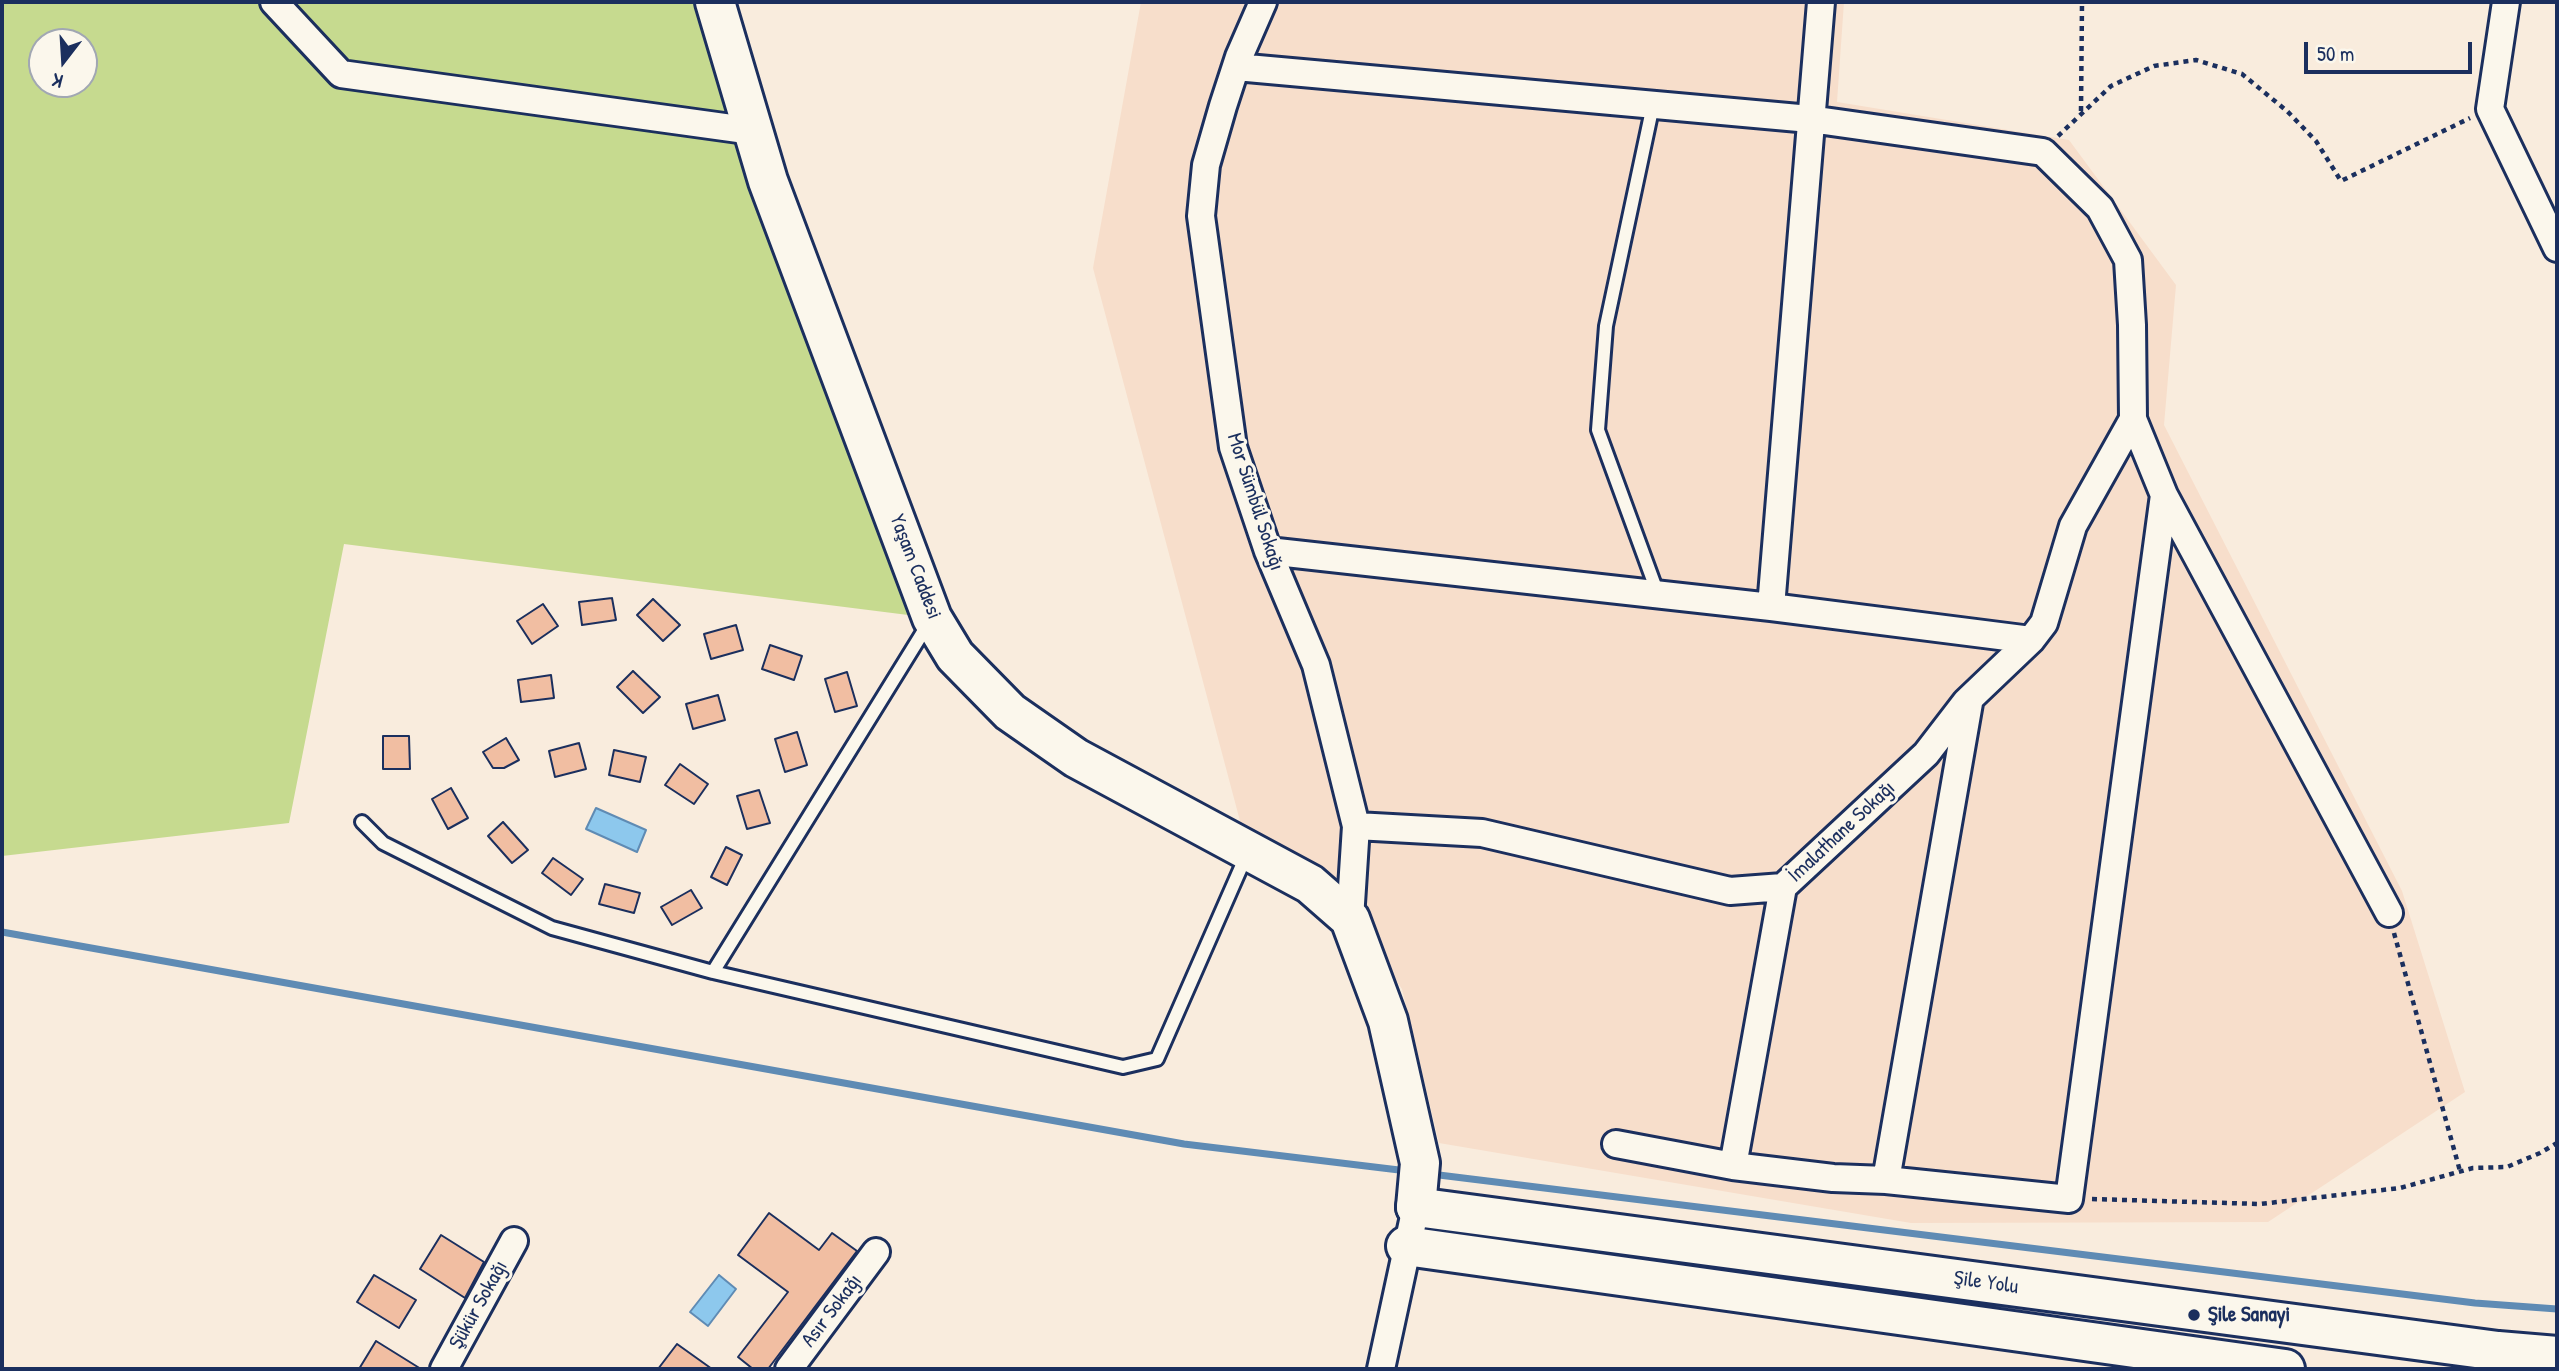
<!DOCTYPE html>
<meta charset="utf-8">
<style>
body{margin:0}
#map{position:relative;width:2559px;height:1371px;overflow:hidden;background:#f9ecdd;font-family:"Patrick Hand",sans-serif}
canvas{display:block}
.frame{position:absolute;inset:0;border:4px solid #1b2f5e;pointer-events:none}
.north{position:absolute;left:28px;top:28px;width:70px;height:70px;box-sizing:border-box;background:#fbf7ec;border:2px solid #a1a7b3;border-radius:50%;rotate:197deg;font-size:19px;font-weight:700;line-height:28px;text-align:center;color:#1b2f5e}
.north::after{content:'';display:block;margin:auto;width:24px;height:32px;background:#1b2f5e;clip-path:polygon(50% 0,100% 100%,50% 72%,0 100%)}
.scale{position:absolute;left:2304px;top:42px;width:168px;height:32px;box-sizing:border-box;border:4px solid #1b2f5e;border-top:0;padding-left:9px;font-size:21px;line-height:24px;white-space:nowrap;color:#1b2f5e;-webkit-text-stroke:5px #fbf7ec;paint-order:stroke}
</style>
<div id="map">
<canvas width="2559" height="1371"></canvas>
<div class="frame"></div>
<div class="north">K</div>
<div class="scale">50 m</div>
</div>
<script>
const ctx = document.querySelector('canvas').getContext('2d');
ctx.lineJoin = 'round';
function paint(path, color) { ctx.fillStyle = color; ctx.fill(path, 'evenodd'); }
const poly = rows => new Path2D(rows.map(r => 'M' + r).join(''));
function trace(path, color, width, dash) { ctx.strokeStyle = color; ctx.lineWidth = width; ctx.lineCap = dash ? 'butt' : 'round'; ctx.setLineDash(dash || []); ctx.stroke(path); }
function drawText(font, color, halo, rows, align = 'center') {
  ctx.font = font + ' "Patrick Hand",sans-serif'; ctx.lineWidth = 6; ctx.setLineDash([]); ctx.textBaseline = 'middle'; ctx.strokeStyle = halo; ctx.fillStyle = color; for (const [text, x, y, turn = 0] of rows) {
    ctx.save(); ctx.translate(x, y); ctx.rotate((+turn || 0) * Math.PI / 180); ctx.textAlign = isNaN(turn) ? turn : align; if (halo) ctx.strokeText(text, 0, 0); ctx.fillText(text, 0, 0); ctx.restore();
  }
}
const built = poly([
 [1141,2,1262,2,1236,67,1208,218,1239,71,1266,2,1844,2,1837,102,2069,140,2176,285,2164,425,2402,891,2465,1092,2268,1222,1911,1223,1439,1143,1402,989,1351,916,1248,851,1093,268]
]);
const green = poly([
 [2,2,715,2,932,618,344,544,289,823,2,856],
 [42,42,84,42,84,84,42,84]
]);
const water = poly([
 [596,808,646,830,637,852,586,829,596,808],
 [719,1275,736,1289,708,1326,690,1312,719,1275]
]);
const stream = poly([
 [2,932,1184,1144,1399,1170],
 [1439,1175,2475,1303,2557,1309]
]);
const building = poly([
 [612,598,616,620,582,625,579,602,612,598],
 [653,599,680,625,663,641,637,615,653,599],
 [543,604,558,626,532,644,517,621,543,604],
 [736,625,743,650,711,659,704,634,736,625],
 [770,645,802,656,794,680,762,669,770,645],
 [633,671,660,697,643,713,617,687,633,671],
 [847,672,857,706,835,712,825,679,847,672],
 [551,675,554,698,521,702,518,680,551,675],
 [718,695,725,720,693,729,686,704,718,695],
 [797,732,807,765,785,772,775,739,797,732],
 [383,736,409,736,410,769,383,769,383,736],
 [506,738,519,760,504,768,493,768,483,752,506,738],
 [579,743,586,769,555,777,549,751,579,743],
 [614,750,646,757,640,782,609,775,614,750],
 [680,764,708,784,694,804,665,785,680,764],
 [451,788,468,818,448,829,432,799,451,788],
 [759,790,770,823,747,829,737,796,759,790],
 [503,822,528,850,512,863,488,836,503,822],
 [726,847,742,855,727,885,711,877,726,847],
 [553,858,583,879,571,895,542,873,553,858],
 [605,884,640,893,634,913,599,904,605,884],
 [691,890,702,908,672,925,661,907,691,890],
 [769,1213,819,1250,832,1233,857,1251,768,1369,753,1369,738,1357,788,1292,738,1255,769,1213],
 [441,1235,484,1262,465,1298,420,1269,441,1235],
 [374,1275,416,1300,399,1328,357,1302,374,1275],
 [376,1341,421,1369,359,1369,376,1341],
 [677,1344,712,1369,658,1369,677,1344]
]);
const path = poly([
 [2081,111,2082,2],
 [2058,136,2111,86,2154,66,2196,60,2242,74,2287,111,2316,141,2341,181,2470,118],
 [2394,933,2460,1171],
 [2092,1199,2260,1204,2400,1188,2473,1168,2507,1167,2540,1153,2557,1143]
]);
const lane = poly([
 [1653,105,1606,326,1598,430,1658,594],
 [362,822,383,843,552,928,713,972,1123,1067,1157,1059,1246,856],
 [713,972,928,624]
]);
const street = poly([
 [274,2,341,74,753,131],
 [1263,2,1239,57,1223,106,1206,165,1201,216,1233,447,1268,551,1316,665,1356,826,1350,919],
 [2506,2,2490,109,2557,248],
 [1236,67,1810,119,2043,152,2100,208,2128,260,2132,325,2133,419,2164,495,2069,1199,1886,1180,1833,1178,1733,1166,1616,1144],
 [2164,495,2389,913],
 [1268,551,1771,607,2031,640],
 [1771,607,1821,2],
 [1356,826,1482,833,1730,891,1783,887,1926,754,1966,702,2031,640,2044,623,2073,526,2133,419],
 [1733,1166,1783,887],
 [1886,1180,1969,703],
 [444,1369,514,1241],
 [789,1369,876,1252],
 [1381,1369,1416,1207]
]);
const primary = poly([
 [715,2,768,181,932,618,955,656,1010,712,1076,758,1310,884,1350,919,1388,1021,1420,1163,1416,1207]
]);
const highway = poly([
 [1416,1207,2498,1351,2557,1356],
 [1406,1246,2285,1369]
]);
const markers = [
 [2194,1315,7,"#1b2f5e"]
];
const streetNames = [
 ["Mor Sümbül Sokağı",1255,502,72],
 ["Yaşam Caddesi",915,567,69],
 ["İmalathane Sokağı",1842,832,-43],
 ["Şile Yolu",1986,1283,8],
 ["Şükür Sokağı",479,1305,-61],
 ["Asır Sokağı",832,1311,-53]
];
const poiNames = [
 ["Şile Sanayi",2208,1315]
];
paint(built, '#f7decb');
paint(green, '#c6da8f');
paint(water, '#8dc8ed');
trace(water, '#5f8bb4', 2);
trace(stream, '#5f8bb4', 7);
paint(building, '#f1bea2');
trace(building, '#1b2f5e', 2);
trace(lane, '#1b2f5e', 18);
trace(street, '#1b2f5e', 32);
trace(primary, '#1b2f5e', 44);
trace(highway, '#1b2f5e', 44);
trace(path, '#1b2f5e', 4.5, [5, 5]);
trace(lane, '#fbf7ec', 12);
trace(street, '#fbf7ec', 26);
trace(primary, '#fbf7ec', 38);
trace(highway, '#fbf7ec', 38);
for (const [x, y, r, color] of markers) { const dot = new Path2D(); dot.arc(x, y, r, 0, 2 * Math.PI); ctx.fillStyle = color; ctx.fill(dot); trace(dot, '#fbf7ec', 2.5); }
drawText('21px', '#1b2f5e', '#fbf7ec', streetNames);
drawText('bold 21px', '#1b2f5e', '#fbf7ec', poiNames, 'left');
</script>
